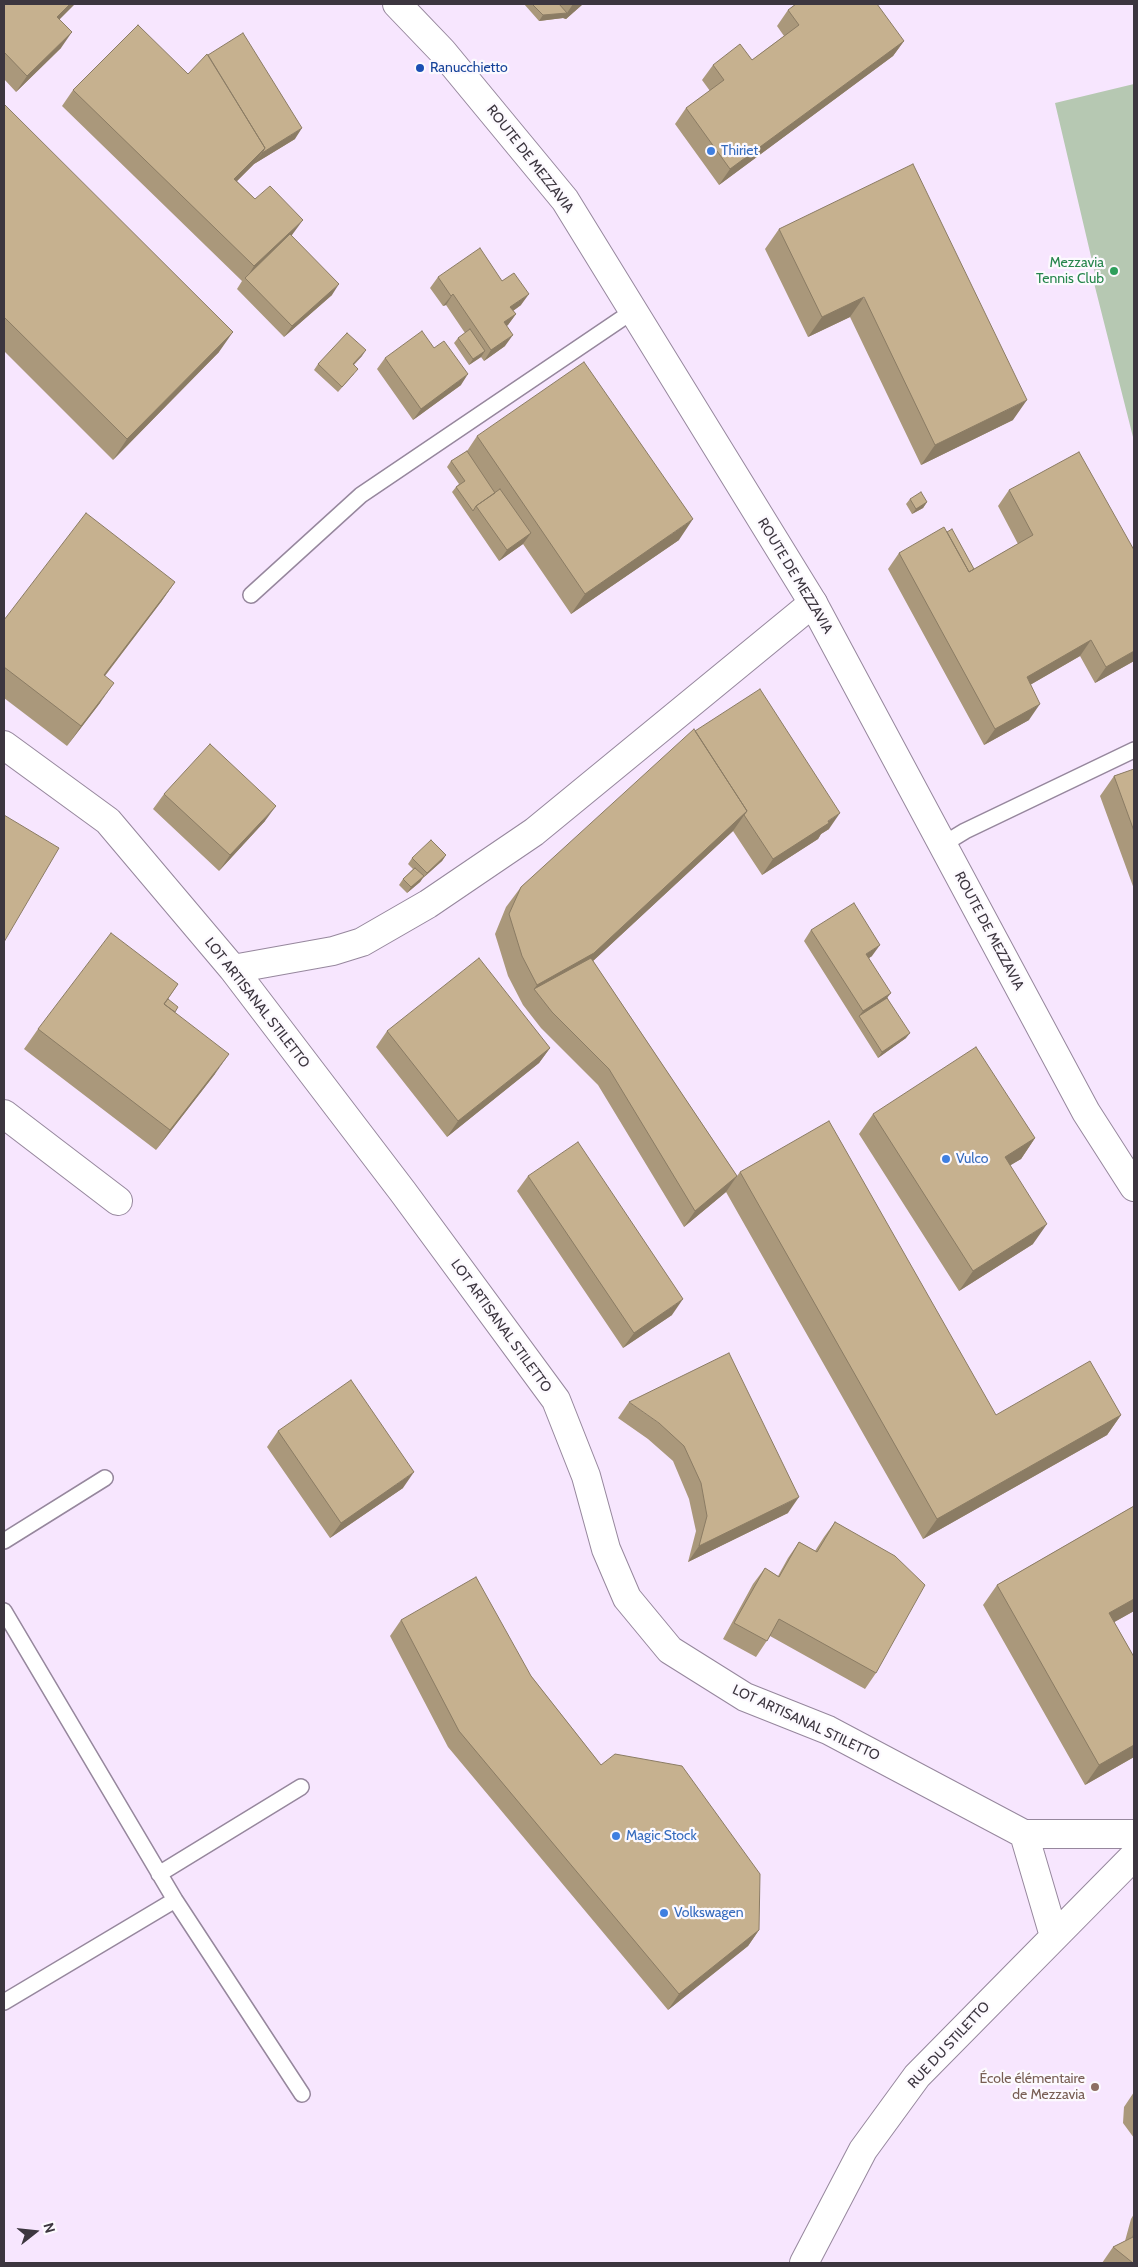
<!DOCTYPE html>
<meta charset="utf-8">
<style>
body{margin:0}
#map{position:relative;width:1138px;height:2267px;overflow:hidden;background:#f7e6fe;font-family:Cabin,sans-serif}
canvas{display:block}
.frame{position:absolute;inset:0;border:5px solid #3c363f;pointer-events:none}
.north{position:absolute;left:10px;top:2207px;width:50px;height:50px;-webkit-text-stroke:4px #fcf9fe;paint-order:stroke;rotate:74deg;font-size:14px;font-weight:700;line-height:20px;text-align:center;color:#3c363f}
.north::after{content:'';display:block;margin:auto;width:18px;height:22px;background:#3c363f;clip-path:polygon(50% 0,100% 100%,50% 72%,0 100%)}
</style>
<div id="map">
<canvas width="1138" height="2267"></canvas>
<div class="frame"></div>
<div class="north">N</div>
</div>
<script>
const ctx = document.querySelector('canvas').getContext('2d');
ctx.lineJoin = 'round';
function paint(path, color) { ctx.fillStyle = color; ctx.fill(path, 'evenodd'); }
const poly = rows => new Path2D(rows.map(r => 'M' + r).join(''));
function trace(path, color, width, dash) { ctx.strokeStyle = color; ctx.lineWidth = width; ctx.lineCap = dash ? 'butt' : 'round'; ctx.setLineDash(dash || []); ctx.stroke(path); }
function drawText(font, color, halo, rows, align = 'center') {
  ctx.font = font + ' Cabin,sans-serif'; ctx.lineWidth = 4.5; ctx.setLineDash([]); ctx.textBaseline = 'middle'; ctx.strokeStyle = halo; ctx.fillStyle = color; for (const [text, x, y, turn = 0] of rows) {
    ctx.save(); ctx.translate(x, y); ctx.rotate((+turn || 0) * Math.PI / 180); ctx.textAlign = isNaN(turn) ? turn : align; if (halo) ctx.strokeText(text, 0, 0); ctx.fillText(text, 0, 0); ctx.restore();
  }
}
const green = poly([
 [1134,84,1134,441,1094,283,1097,282,1055,103]
]);
const lane = poly([
 [251,595,361,495,633,311],
 [942,845,965,831,1134,750],
 [4,1541,105,1478],
 [4,1611,175,1900,302,2094],
 [159,1874,301,1787],
 [4,2002,175,1900]
]);
const street = poly([
 [4,745,108,821,233,969,403,1192,556,1400,586,1476,606,1549,627,1598,670,1650,745,1697,828,1730,1024,1834,1134,1834],
 [233,969,333,951,362,942,428,904,534,832,813,603],
 [4,1114,118,1201],
 [1024,1834,1054,1936],
 [804,2263,863,2150,917,2076,1134,1856]
]);
const primary = poly([
 [397,4,442,51,565,200,813,603,1086,1112,1134,1187]
]);
const wall = poly([
 [4,4,60,19,61,48,16,92,4,79],
 [524,4,583,4,566,19,563,18,539,21],
 [827,5,904,41,893,56,719,185,675,124,686,108,710,91,702,80,713,65,752,60,784,36,777,26,788,10],
 [188,74,295,139,254,164,237,181,292,236,332,295,284,337,237,289,242,281,62,106,73,90],
 [4,104,219,352,113,460,4,351],
 [779,229,1013,420,921,465,850,317,808,337,765,249],
 [438,277,502,281,521,305,513,311,516,314,507,326,505,346,484,361,481,357,469,365,454,343,458,338,465,333,446,305,443,306,430,288],
 [362,356,354,365,354,374,338,392,314,370,318,364],
 [385,358,461,385,413,420,377,369],
 [477,436,679,540,571,614,523,544,499,561,452,492,456,487,459,484,447,467,451,461,467,451],
 [1009,490,1134,661,1095,683,1080,656,1030,685,1029,720,984,745,888,569,899,553,947,532,974,569,1018,544,998,506],
 [910,499,927,502,923,508,912,514,906,504],
 [175,582,161,602,105,676,100,703,67,746,4,698,4,620],
 [695,731,829,829,821,834,818,839,762,875,733,831,593,961,737,1176,740,1172,996,1415,1121,1415,1107,1435,923,1539,726,1192,684,1227,598,1085,541,1028,523,1005,508,976,495,934,506,907,521,887],
 [1134,769,1134,889,1100,796,1114,776],
 [164,794,265,821,219,871,153,809],
 [446,855,442,861,423,878,420,882,407,893,399,885,403,879,413,869,408,864,412,858],
 [811,930,872,956,869,958,906,1038,878,1058,804,941],
 [178,984,168,999,175,1012,215,1074,156,1150,24,1049,38,1029],
 [387,1031,550,1048,539,1063,447,1137,376,1047],
 [873,1114,1035,1138,1021,1159,1010,1165,1033,1244,959,1291,859,1134],
 [528,1176,672,1315,623,1348,517,1191],
 [629,1402,788,1513,688,1562,696,1531,689,1499,673,1461,648,1439,618,1418],
 [278,1431,403,1488,330,1538,267,1447],
 [1134,1506,1134,1611,1114,1622,1134,1657,1134,1757,1085,1785,983,1605,997,1585],
 [835,1522,876,1673,865,1689,770,1636,756,1657,723,1639,753,1584,765,1568,778,1576,788,1558,799,1542,815,1551,824,1537],
 [401,1620,531,1676,601,1765,759,1930,748,1946,668,2010,448,1747,390,1636],
 [1134,2092,1134,2138,1123,2123,1124,2107],
 [1134,2214,1134,2263,1102,2263,1113,2247,1125,2241,1131,2219]
]);
const shadedWall = poly([
 [70,4,75,4,46,33,57,17],
 [573,4,583,4,566,19,563,18,539,21,543,15,567,13],
 [72,32,61,48,16,92,27,76],
 [904,41,893,56,719,185,730,169],
 [302,128,295,139,254,164,262,153],
 [265,148,254,164,223,195,234,179],
 [303,220,292,235,246,279,254,266],
 [339,284,332,295,284,337,292,326],
 [453,294,446,305,443,306,451,296],
 [529,294,521,305,503,318,510,307],
 [864,297,850,317,808,337,822,317],
 [516,314,508,325,496,333,504,322],
 [233,332,219,352,113,460,127,439],
 [513,335,505,346,484,361,491,350],
 [366,350,362,356,349,369,353,364],
 [485,351,481,357,469,365,473,359],
 [468,374,461,385,413,420,421,409],
 [1027,400,1013,420,921,465,935,445],
 [927,502,923,508,912,514,916,509],
 [693,519,679,540,571,614,585,594],
 [531,533,523,544,499,561,507,550],
 [175,582,161,602,90,695,104,675],
 [1091,640,1080,656,1016,693,1027,677],
 [1134,651,1134,661,1095,683,1106,667],
 [114,683,100,703,67,746,81,726],
 [1040,704,1029,720,984,745,995,729],
 [276,806,265,821,219,871,230,855],
 [747,811,733,831,580,973,534,989,537,985],
 [840,813,829,829,821,834,818,839,762,875,773,859],
 [446,855,442,861,423,878,427,873],
 [424,876,420,882,407,893,411,887],
 [880,945,872,956,859,965,866,954],
 [891,993,883,1003,859,1016,863,1011],
 [910,1033,906,1038,878,1058,882,1052],
 [550,1048,539,1063,447,1137,458,1121],
 [229,1054,215,1074,156,1150,170,1130],
 [1035,1138,1021,1159,991,1177,1005,1157],
 [737,1176,726,1192,684,1227,695,1211],
 [1047,1224,1033,1244,959,1291,973,1271],
 [683,1299,672,1315,623,1348,634,1333],
 [1121,1415,1107,1435,923,1539,937,1519],
 [414,1472,403,1488,330,1538,341,1523],
 [799,1497,788,1513,688,1562,699,1546],
 [1134,1599,1134,1611,1095,1633,1109,1613],
 [1134,1745,1134,1757,1085,1785,1099,1765],
 [759,1930,748,1946,668,2010,679,1994]
]);
const building = poly([
 [4,4,70,4,57,17,72,32,27,76,4,52,4,4],
 [532,4,559,4,567,13,543,15,532,4],
 [796,4,826,4,827,5,828,4,877,4,904,41,730,169,686,108,724,80,713,65,740,44,752,60,799,25,788,10,796,4],
 [138,25,188,74,207,54,265,148,234,179,255,199,270,186,303,220,254,266,73,90,138,25],
 [243,33,302,128,262,153,265,148,208,55,243,33],
 [4,104,233,332,127,439,4,317,4,104],
 [913,164,1027,400,935,445,864,297,822,317,779,229,913,164],
 [290,234,339,284,292,326,245,278,290,234],
 [480,248,502,281,514,273,529,294,510,307,516,314,504,322,513,335,491,350,453,294,451,296,438,277,480,248],
 [470,329,485,351,473,359,458,338,470,329],
 [422,331,434,348,444,341,468,374,421,409,385,358,422,331],
 [347,333,366,350,353,364,358,369,342,387,318,364,347,333],
 [584,362,693,519,585,594,477,436,584,362],
 [467,451,495,493,476,506,473,511,456,487,465,481,451,461,467,451],
 [1079,452,1134,550,1134,651,1106,667,1091,640,1027,677,1040,704,995,729,899,553,944,527,969,572,1033,535,1009,490,1079,452],
 [500,489,531,533,507,550,476,506,500,489],
 [921,492,927,502,916,509,910,499,921,492],
 [86,513,175,582,104,675,114,683,81,726,4,667,4,620,86,513],
 [952,529,974,569,969,572,947,532,952,529],
 [760,689,840,813,828,821,829,823,773,859,744,815,747,811,695,731,760,689],
 [694,729,747,811,594,953,537,985,522,956,509,914,521,887,694,729],
 [210,744,276,806,230,855,164,794,210,744],
 [1134,769,1134,831,1114,776,1134,769],
 [4,815,59,848,4,942,4,815],
 [431,840,446,855,427,873,412,858,431,840],
 [415,868,424,876,411,887,403,879,415,868],
 [854,903,880,945,866,954,891,993,863,1011,811,930,854,903],
 [111,933,178,984,164,1004,229,1054,170,1130,38,1029,111,933],
 [479,958,550,1048,458,1121,387,1031,479,958],
 [591,958,737,1176,695,1211,609,1069,552,1012,534,989,591,958],
 [887,998,910,1033,882,1052,859,1016,887,998],
 [168,999,178,1007,175,1012,164,1004,168,999],
 [976,1047,1035,1138,1005,1157,1047,1224,973,1271,873,1114,976,1047],
 [829,1121,996,1415,1090,1361,1121,1415,937,1519,740,1172,829,1121],
 [578,1142,683,1299,634,1333,528,1176,578,1142],
 [729,1353,799,1497,699,1546,707,1516,701,1483,684,1446,659,1423,629,1402,729,1353],
 [351,1380,414,1472,341,1523,278,1431,351,1380],
 [1134,1506,1134,1599,1109,1613,1134,1657,1134,1745,1099,1765,997,1585,1134,1506],
 [835,1522,895,1556,925,1585,876,1673,779,1619,767,1641,734,1623,765,1568,779,1577,799,1542,817,1552,835,1522],
 [476,1577,531,1676,601,1765,615,1754,682,1766,760,1874,759,1930,679,1994,459,1731,401,1620,476,1577],
 [1134,2232,1134,2263,1133,2263,1113,2247,1133,2237,1134,2232]
]);
const markers = [
 [420,68,5,"#1a4fb4"],
 [711,151,5,"#3f7fe0"],
 [1114,271,5,"#2e9e5b"],
 [946,1159,5,"#3f7fe0"],
 [616,1836,5,"#3f7fe0"],
 [664,1913,5,"#3f7fe0"],
 [1095,2087,5,"#8d6e63"]
];
const transitNames = [
 ["Ranucchietto",430,68]
];
const shopNames = [
 ["Thiriet",721,151],
 ["Vulco",956,1159],
 ["Magic Stock",626,1836],
 ["Volkswagen",674,1913]
];
const streetNames = [
 ["ROUTE DE MEZZAVIA",530,159,52],
 ["ROUTE DE MEZZAVIA",795,576,59],
 ["ROUTE DE MEZZAVIA",989,931,62],
 ["LOT ARTISANAL STILETTO",257,1003,52],
 ["LOT ARTISANAL STILETTO",501,1326,54],
 ["LOT ARTISANAL STILETTO",806,1723,25],
 ["RUE DU STILETTO",949,2045,-47]
];
const leisureNames = [
 ["Mezzavia",1104,263],
 ["Tennis Club",1104,279]
];
const educationNames = [
 ["École élémentaire",1085,2079],
 ["de Mezzavia",1085,2095]
];
paint(green, '#b6c8b2');
trace(lane, '#96879d', 18);
trace(street, '#96879d', 30);
trace(primary, '#96879d', 30);
trace(lane, '#fff', 15);
trace(street, '#fff', 28);
trace(primary, '#fff', 28);
paint(wall, '#aa987b');
paint(shadedWall, '#8b7c64');
paint(building, '#c6b18f');
trace(building, '#8b7c64', 1);
for (const [x, y, r, color] of markers) { const dot = new Path2D(); dot.arc(x, y, r, 0, 2 * Math.PI); ctx.fillStyle = color; ctx.fill(dot); trace(dot, '#fcf9fe', 2); }
drawText('14px', '#164399', '#fcf9fe', transitNames, 'left');
drawText('14px', '#366cbe', '#fcf9fe', shopNames, 'left');
drawText('14px', '#3c363f', '#fcf9fe', streetNames);
drawText('14px', '#27864d', '#fcf9fe', leisureNames, 'right');
drawText('14px', '#785e54', '#fcf9fe', educationNames, 'right');
</script>
